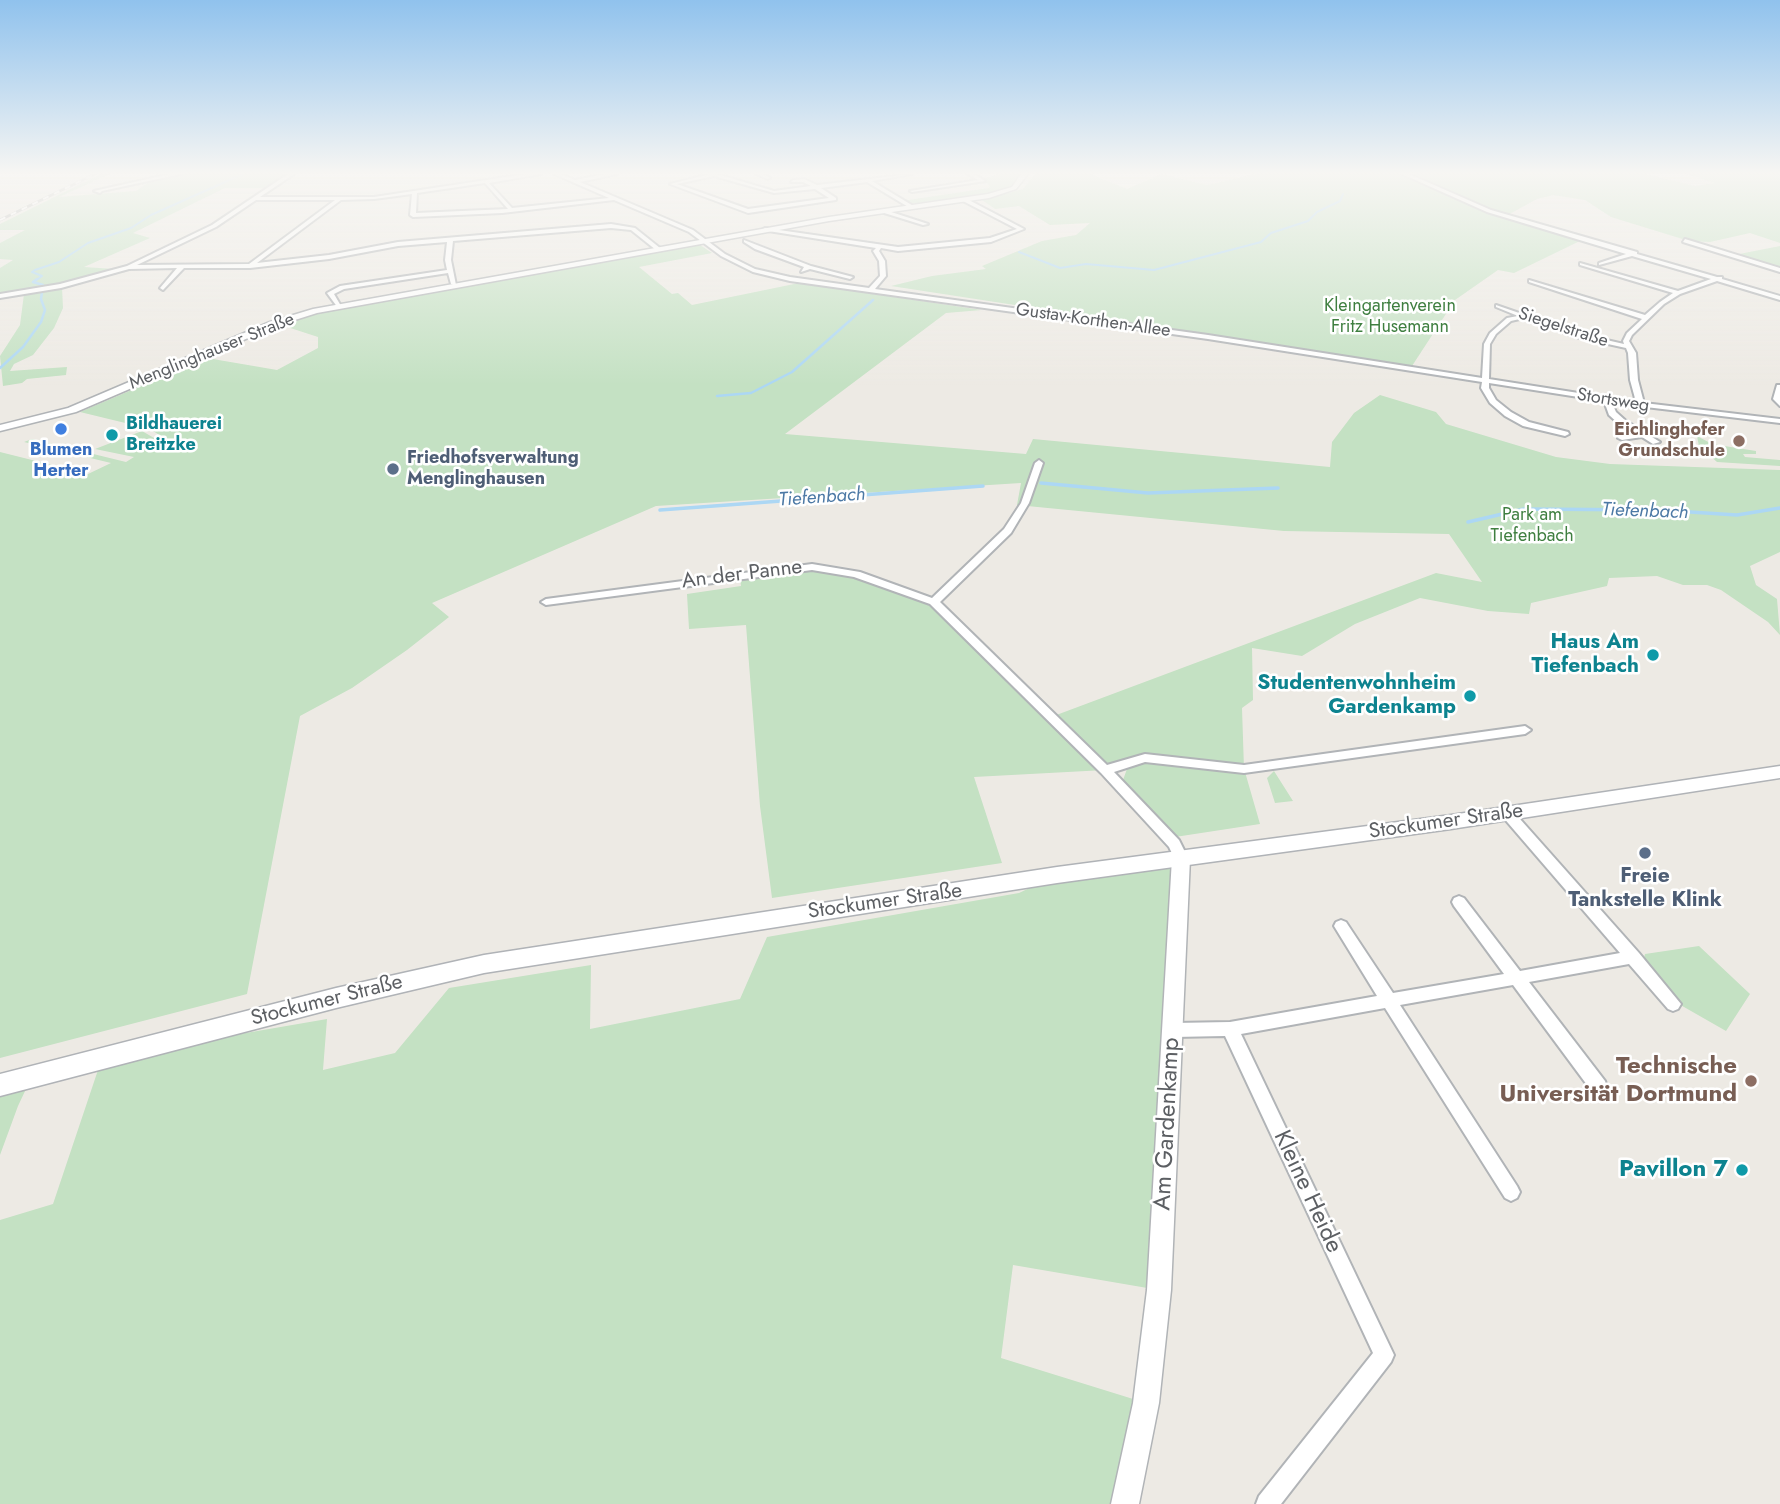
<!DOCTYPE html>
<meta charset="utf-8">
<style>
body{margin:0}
canvas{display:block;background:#edeae4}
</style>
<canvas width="1780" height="1504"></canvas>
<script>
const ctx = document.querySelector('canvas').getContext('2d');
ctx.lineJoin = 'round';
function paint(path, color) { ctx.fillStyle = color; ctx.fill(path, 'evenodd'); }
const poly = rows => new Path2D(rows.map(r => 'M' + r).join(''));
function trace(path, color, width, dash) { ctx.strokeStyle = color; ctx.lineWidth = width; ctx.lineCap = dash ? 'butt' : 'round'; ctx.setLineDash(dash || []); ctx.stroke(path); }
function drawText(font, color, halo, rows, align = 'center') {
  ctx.font = font + ' Jost,sans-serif'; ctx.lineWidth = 5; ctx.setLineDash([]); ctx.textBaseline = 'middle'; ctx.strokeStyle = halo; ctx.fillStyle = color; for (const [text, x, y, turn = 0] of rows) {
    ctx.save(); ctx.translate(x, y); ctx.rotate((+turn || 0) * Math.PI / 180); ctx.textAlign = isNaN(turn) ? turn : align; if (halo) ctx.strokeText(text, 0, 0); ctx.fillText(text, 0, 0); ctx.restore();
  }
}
const green = poly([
 [101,174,110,174,59,197,136,191,153,179,182,174,286,174,267,188,225,188,133,233,150,238,84,267,114,269,46,287,0,295,0,268,13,260,0,259,0,243,25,230,0,230,0,224],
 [1000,174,1021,174,1011,187,988,194,919,203,911,203,895,195,908,200,989,188,990,186,982,179],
 [1035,174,1090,174,1127,189,1162,174,1207,185,1256,174,1400,174,1475,208,1582,240,1514,273,1498,270,1455,300,1412,366,891,286,932,276,986,269,982,266,1042,241,1076,235,1090,223,1050,225,1019,206,995,209,982,200,1023,189],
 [1407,174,1646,174,1695,186,1714,183,1687,174,1780,174,1780,243,1750,233,1710,242,1689,241,1611,217,1585,200,1553,195,1537,199,1506,216],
 [700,245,712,253,639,267,672,294,678,293,692,305,799,283,982,310,946,313,785,434,1026,454,1033,439,1330,467,1332,442,1354,413,1380,395,1436,412,1446,424,1556,457,1610,464,1780,470,1780,552,1750,566,1756,585,1777,599,1780,635,1768,622,1721,590,1707,585,1683,585,1657,576,1609,578,1607,586,1531,603,1529,614,1488,611,1420,598,1355,624,1302,656,1252,648,1253,700,1242,708,1244,769,1145,758,1105,770,974,777,1002,863,772,898,760,806,746,625,689,629,687,594,741,586,740,578,809,570,860,579,931,604,1051,717,1436,573,1482,582,1449,534,1284,531,1017,505,1021,483,656,506,432,603,449,617,407,650,352,688,300,716,247,994,0,1058,0,452,88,474,111,463,24,442,32,439,126,462,134,457,95,449,142,431,161,442,167,440,150,429,80,412,207,358,277,370,318,348,318,337,278,324,340,308],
 [1780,246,1780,269,1734,255],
 [62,287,63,308,54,328,33,355,14,364,10,371,67,367,66,375,27,379,22,383,3,386,0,356,20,325,24,294],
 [1697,436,1712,444,1756,451,1756,454,1743,454,1745,457,1780,460,1780,466,1717,462,1699,446],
 [1147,762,1245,772,1260,824,1175,837,1123,780,1127,769],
 [1274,771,1293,801,1275,803,1267,778],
 [1181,858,1159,1290,1013,1265,1001,1358,1146,1403,1125,1504,0,1504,0,1220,53,1204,98,1070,240,1034,327,1019,323,1070,395,1053,449,988,591,965,590,1029,740,999,767,937,1019,893,1057,875],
 [1699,946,1750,994,1726,1031,1677,1003,1643,962,1645,954],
 [26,1089,18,1106,0,1155,0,1095]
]);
const streamFar2 = poly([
 [1019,252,1060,268,1086,264,1154,270,1261,242,1271,233,1308,221,1317,212,1340,201,1343,194],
 [35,281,42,276,32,272,35,270,59,262,88,243,131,228,151,215,243,174]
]);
const streamFar1 = poly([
 [0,368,23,347,41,322,45,310,41,299,43,285,33,282,37,279],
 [717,396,751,393,792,372,873,300]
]);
const stream = poly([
 [1041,483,1148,493,1278,488],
 [660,510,983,486],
 [1468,522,1524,509,1659,510,1737,515,1780,508]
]);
const minor = poly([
 [170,174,181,174,102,191,100,193,94,191,170,174],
 [288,174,294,174,260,197,374,197,526,174,541,174,489,183,512,208,609,198,554,174,561,174,575,180,605,174,617,174,580,182,693,230,725,254,755,269,790,277,869,288,880,276,879,261,873,251,876,248,762,230,765,228,898,247,990,238,1017,229,963,201,965,198,1024,229,991,242,898,251,881,248,879,251,885,261,886,276,875,289,1208,335,1482,378,1484,344,1490,333,1507,318,1518,316,1496,307,1496,305,1580,334,1624,344,1623,341,1627,333,1642,319,1529,282,1529,280,1645,315,1660,302,1673,293,1580,265,1580,263,1678,291,1711,279,1632,256,1599,265,1599,263,1626,254,1487,212,1402,174,1409,174,1491,210,1637,252,1637,254,1717,277,1722,277,1722,279,1780,296,1780,300,1717,281,1680,294,1664,304,1632,335,1629,341,1636,353,1638,380,1644,403,1780,419,1780,423,1612,403,1616,412,1626,421,1660,442,1653,444,1642,437,1622,440,1618,438,1619,436,1635,434,1620,425,1609,415,1604,401,1489,383,1489,388,1496,400,1511,412,1529,422,1568,432,1569,434,1565,436,1523,426,1505,416,1490,403,1481,388,1482,382,1208,339,790,281,753,272,721,256,689,232,614,200,502,213,413,217,410,215,412,194,374,199,341,200,257,263,329,255,398,242,611,224,635,228,660,248,660,250,656,250,631,230,611,228,453,241,451,260,456,285,451,284,448,273,344,289,334,294,341,306,338,308,327,293,340,286,447,270,445,260,447,242,398,246,329,259,250,268,184,268,163,290,160,288,177,268,129,269,61,288,0,298,0,294,60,284,127,266,212,225,288,174],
 [485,183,508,209,416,213,417,193,485,183],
 [256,200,335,200,249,264,137,265,216,227,256,200],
 [1524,318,1576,337,1626,348,1628,353,1630,380,1636,402,1489,379,1490,344,1496,334,1511,321,1524,318],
 [710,174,717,174,774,191,811,186,803,182,791,182,793,180,804,179,817,185,912,174,872,181,915,207,910,208,867,182,821,188,836,198,836,200,748,213,670,184,710,174],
 [714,176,774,193,815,189,829,198,748,209,677,184,714,176],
 [756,174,763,174,770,178,768,179,756,174],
 [968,174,974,174,985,181,912,192,910,191,978,180,968,174],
 [881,210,885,210,928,224,923,225,881,212,881,210],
 [1685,239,1780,268,1780,272,1683,242,1685,239],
 [744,240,811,266,853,277,850,279,810,269,801,272,804,267,755,249,744,242,744,240],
 [1777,385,1780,385,1780,406,1773,399,1777,385],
 [1039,460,1043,463,1029,503,1011,533,940,602,1107,765,1145,754,1244,765,1525,726,1531,730,1525,734,1244,773,1145,762,1114,772,1179,840,1188,858,1186,862,1181,863,1176,862,1169,847,1101,773,930,604,854,577,812,570,546,605,541,602,546,599,812,564,860,572,932,598,1004,529,1021,503,1035,463,1039,460],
 [1507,808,1512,810,1639,953,1681,1004,1678,1009,1673,1011,1668,1009,1629,964,1529,982,1605,1081,1607,1087,1605,1093,1599,1095,1593,1093,1513,985,1400,1005,1517,1186,1520,1192,1517,1198,1511,1201,1505,1198,1385,1008,1241,1034,1394,1355,1391,1362,1281,1504,1256,1504,1259,1496,1373,1353,1225,1036,1174,1037,1168,1035,1166,1030,1168,1025,1174,1023,1230,1022,1377,996,1334,926,1336,922,1341,920,1346,922,1393,993,1504,974,1454,906,1452,902,1454,898,1459,896,1464,898,1520,971,1620,953,1502,816,1500,813,1502,810,1507,808]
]);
const tertiary = poly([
 [1021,174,1028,174,1016,189,989,198,829,221,317,313,276,326,76,412,0,431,0,425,68,408,270,322,313,309,829,217,988,194,1012,187,1021,174],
 [1181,851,1187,853,1190,858,1171,1290,1159,1403,1139,1504,1111,1504,1133,1403,1147,1290,1172,858,1175,853,1181,851]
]);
const secondary = poly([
 [1780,766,1780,778,1451,829,1057,883,484,973,336,1008,0,1096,0,1074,336,988,484,955,1057,867,1451,815,1780,766]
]);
const rail = poly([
 [0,220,95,174]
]);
const markers = [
 [61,429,7,"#3f7fe0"],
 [112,435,7,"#0f9aa8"],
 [1739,441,7,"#8d6e63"],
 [393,469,7,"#5c6f8a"],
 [1653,655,7,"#0f9aa8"],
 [1470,696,7,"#0f9aa8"],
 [1645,853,7,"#5c6f8a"],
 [1751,1081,7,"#8d6e63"],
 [1742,1170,7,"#0f9aa8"]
];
const farParknames = [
 ["Kleingartenverein",1390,307],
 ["Fritz Husemann",1390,328],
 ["Park am",1532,516],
 ["Tiefenbach",1532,537]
];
const farStreetnames = [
 ["Gustav-Korthen-Allee",1093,321,8],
 ["Siegelstraße",1563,328,18],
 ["Menglinghauser Straße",212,352,-22],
 ["Stortsweg",1613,401,9]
];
const farCulturenames = [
 ["Bildhauerei",126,425],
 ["Breitzke",126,446]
];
const farEducationnames = [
 ["Eichlinghofer",1725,431],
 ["Grundschule",1725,452]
];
const farShopnames = [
 ["Blumen",61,451],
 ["Herter",61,472]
];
const farServicenames = [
 ["Friedhofsverwaltung",407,459],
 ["Menglinghausen",407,480]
];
const farWaternames = [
 ["Tiefenbach",822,498,-4],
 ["Tiefenbach",1645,512,2]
];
const streetNames = [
 ["An der Panne",742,575,-7],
 ["Stockumer Straße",1446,822,-8],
 ["Stockumer Straße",885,902,-8],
 ["Stockumer Straße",327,1001,-14]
];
const cultureNames = [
 ["Haus Am",1639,643],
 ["Tiefenbach",1639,667],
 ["Studentenwohnheim",1456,684],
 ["Gardenkamp",1456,708]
];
const serviceNames = [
 ["Freie",1645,877],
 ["Tankstelle Klink",1645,901]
];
const nearEducationnames = [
 ["Technische",1737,1067],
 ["Universität Dortmund",1737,1095]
];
const nearStreetnames = [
 ["Am Gardenkamp",1168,1124,-87],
 ["Kleine Heide",1307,1192,65]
];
const nearCulturenames = [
 ["Pavillon 7",1728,1170]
];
paint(green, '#c4e1c3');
trace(streamFar2, '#acd7f4', 2);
trace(streamFar1, '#acd7f4', 2.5);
trace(stream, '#acd7f4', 3.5);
trace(minor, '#b1b4b7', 4);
trace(tertiary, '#b1b4b7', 3);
trace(secondary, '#b0b3b7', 3);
paint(minor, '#fff');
paint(tertiary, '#fff');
paint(secondary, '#fff');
trace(rail, '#b2b3b3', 2.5);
trace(rail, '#fff', 2, [6]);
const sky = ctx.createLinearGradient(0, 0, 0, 385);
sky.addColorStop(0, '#90c2ed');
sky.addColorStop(0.45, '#f7f6f3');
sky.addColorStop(1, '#f7f6f300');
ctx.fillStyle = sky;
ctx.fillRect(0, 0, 1780, 385);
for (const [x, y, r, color] of markers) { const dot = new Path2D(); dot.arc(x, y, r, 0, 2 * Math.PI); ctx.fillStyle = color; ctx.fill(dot); trace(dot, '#fff', 2.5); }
drawText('18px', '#3f7f40', '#fff', farParknames);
drawText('18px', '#5c5f63', '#fff', farStreetnames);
drawText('bold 18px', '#0d838f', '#fff', farCulturenames, 'left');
drawText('bold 18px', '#785e54', '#fff', farEducationnames, 'right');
drawText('bold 18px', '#366cbe', '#fff', farShopnames);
drawText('bold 18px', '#4e5e75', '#fff', farServicenames, 'left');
drawText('italic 19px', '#4c79a5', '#fff', farWaternames);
drawText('21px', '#5c5f63', '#fff', streetNames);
drawText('bold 21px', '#0d838f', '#fff', cultureNames, 'right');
drawText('bold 21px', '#4e5e75', '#fff', serviceNames);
drawText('bold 24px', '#785e54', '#fff', nearEducationnames, 'right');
drawText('24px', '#5c5f63', '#fff', nearStreetnames);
drawText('bold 24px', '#0d838f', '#fff', nearCulturenames, 'right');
</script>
